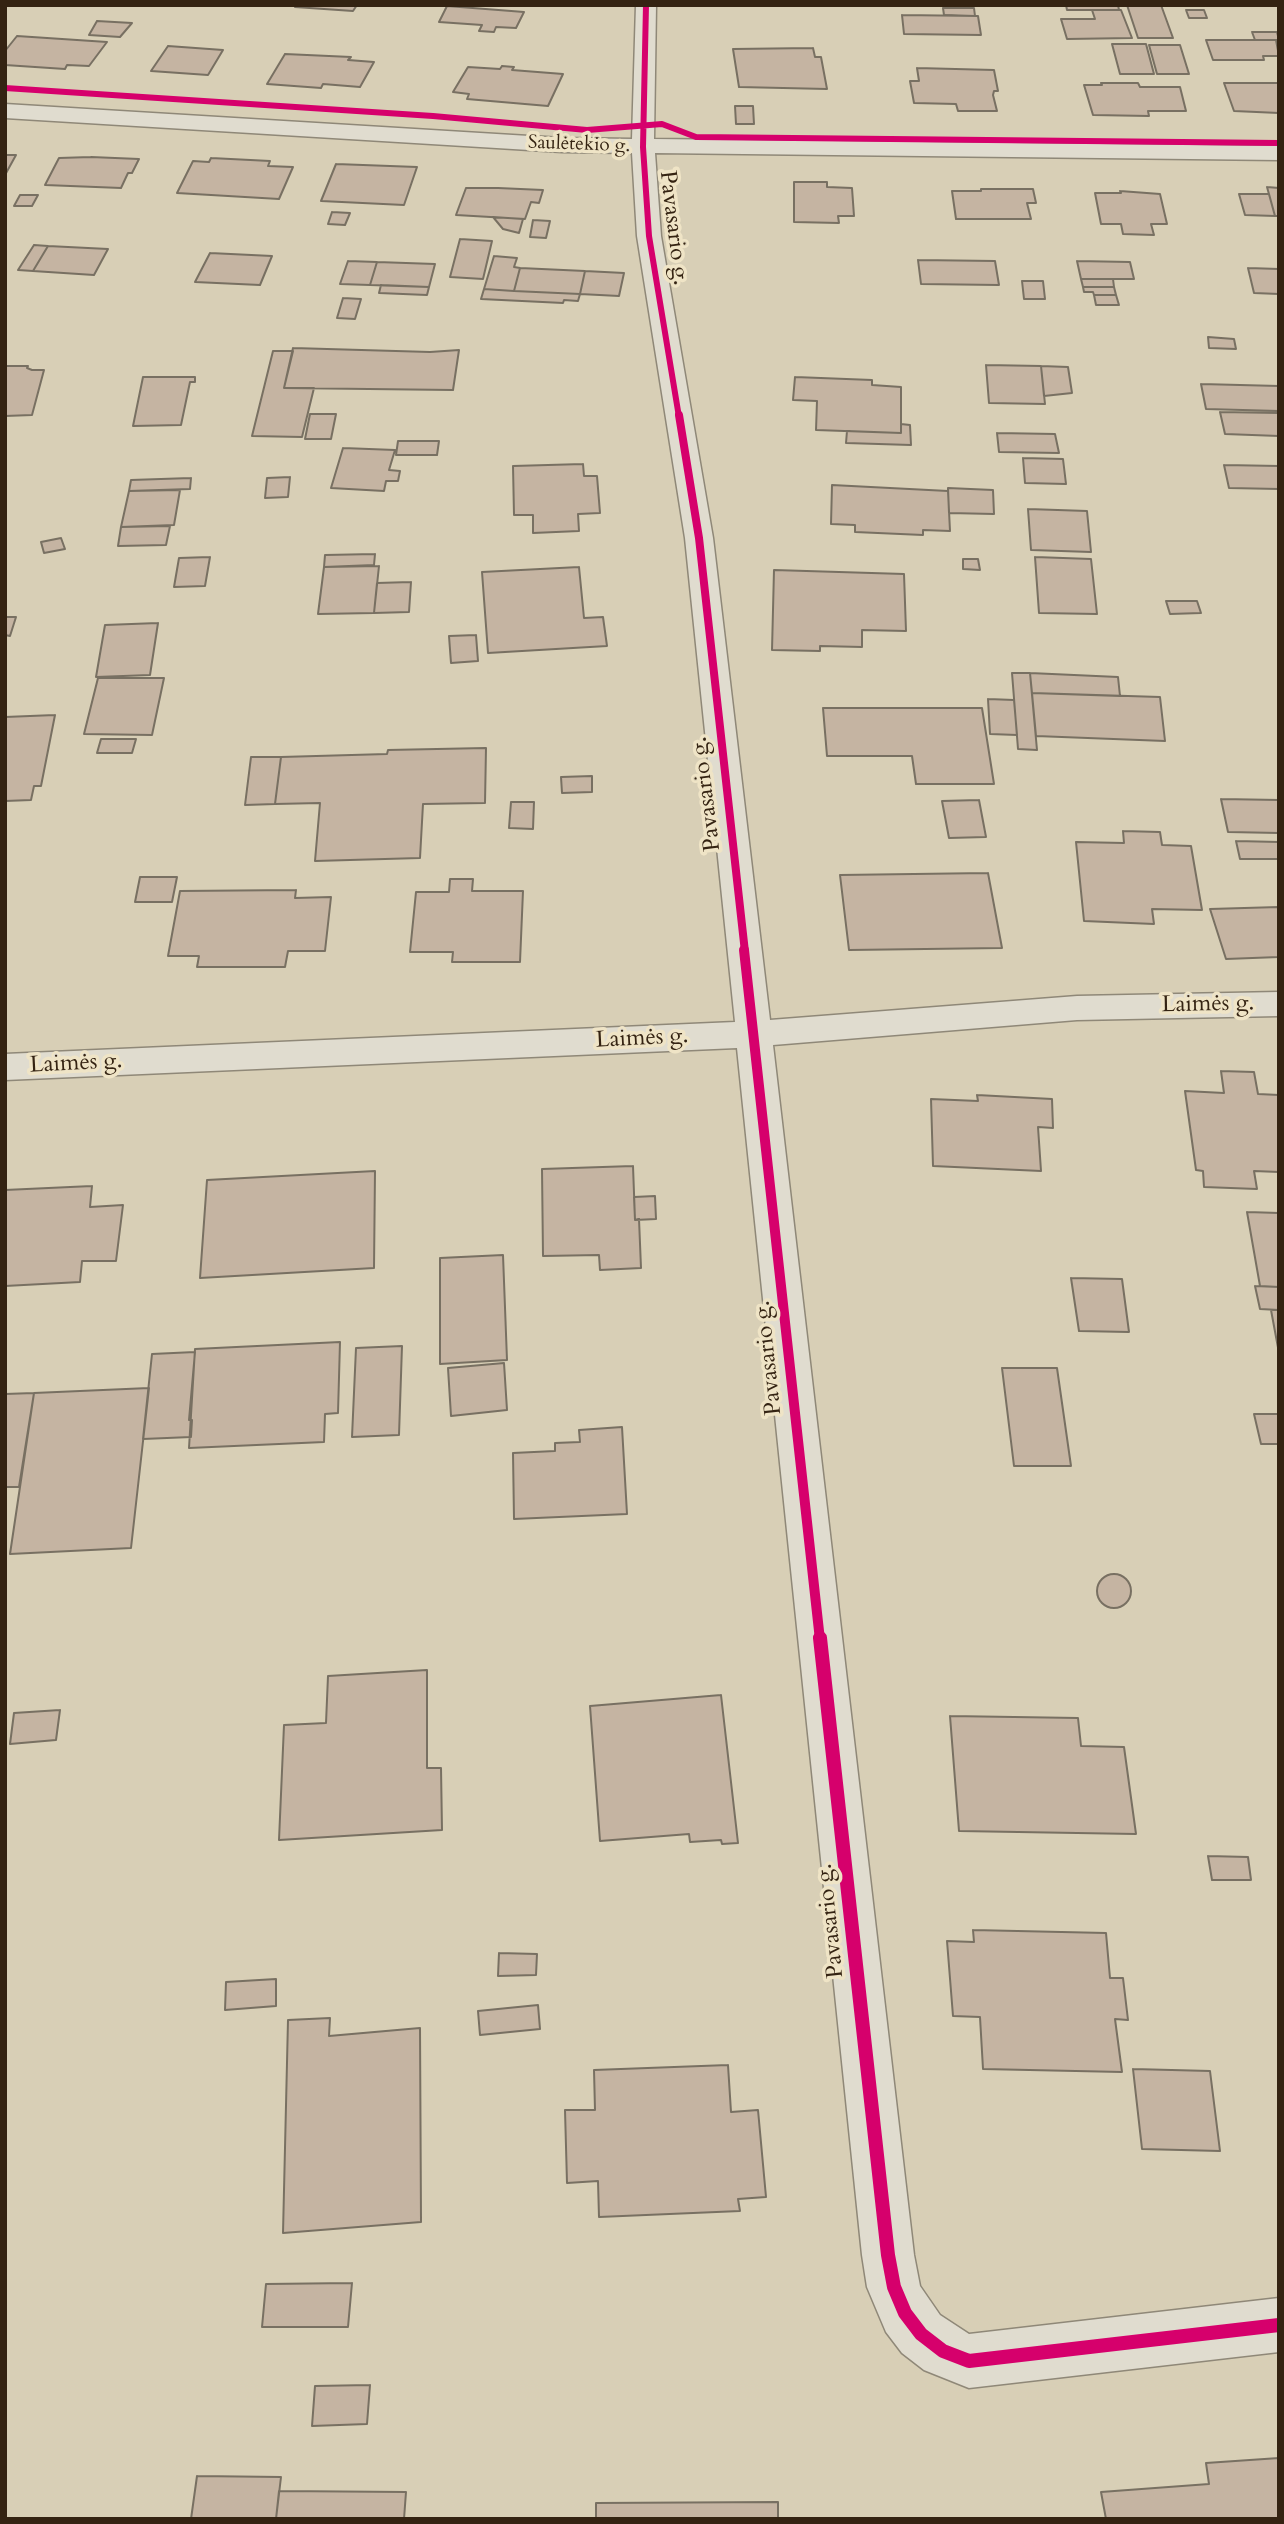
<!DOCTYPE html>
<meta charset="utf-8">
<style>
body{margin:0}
#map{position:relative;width:1284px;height:2524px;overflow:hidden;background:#d8cfb6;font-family:Cardo,serif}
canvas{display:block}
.frame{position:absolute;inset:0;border:7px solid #342312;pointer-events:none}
</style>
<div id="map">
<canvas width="1284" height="2524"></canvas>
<div class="frame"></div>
</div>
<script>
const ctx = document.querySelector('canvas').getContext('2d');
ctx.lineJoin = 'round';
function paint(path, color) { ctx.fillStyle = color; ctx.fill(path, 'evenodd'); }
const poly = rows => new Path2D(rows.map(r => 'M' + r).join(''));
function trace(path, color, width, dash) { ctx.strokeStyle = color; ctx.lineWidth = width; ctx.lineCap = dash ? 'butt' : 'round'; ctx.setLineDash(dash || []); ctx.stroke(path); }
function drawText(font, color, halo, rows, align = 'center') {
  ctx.font = font + ' Cardo,serif'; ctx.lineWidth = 7; ctx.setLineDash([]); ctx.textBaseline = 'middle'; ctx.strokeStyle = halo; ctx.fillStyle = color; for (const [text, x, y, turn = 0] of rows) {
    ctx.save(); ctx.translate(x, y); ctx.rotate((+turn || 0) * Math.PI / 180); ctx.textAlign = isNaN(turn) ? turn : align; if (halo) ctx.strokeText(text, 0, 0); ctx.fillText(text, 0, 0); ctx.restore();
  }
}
const building = poly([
 [297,5,357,5,353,11,295,7,297,5],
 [1066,5,1118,5,1119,10,1067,10,1066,5],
 [1127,5,1161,5,1173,38,1138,38,1127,5],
 [447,6,524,12,516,28,496,27,494,32,479,31,482,25,439,22,447,6],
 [943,8,974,8,975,16,944,15,943,8],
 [1092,10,1121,10,1132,38,1067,39,1061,19,1095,19,1092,10],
 [1186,10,1204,10,1207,18,1189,18,1186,10],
 [902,15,978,16,981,35,904,34,902,15],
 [97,21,132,23,120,37,89,35,97,21],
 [1252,32,1277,32,1279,40,1255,40,1252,32],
 [17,36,107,42,89,66,67,65,65,69,5,65,5,51,17,36],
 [1206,40,1276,40,1279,56,1263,56,1264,60,1213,60,1206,40],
 [1112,44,1146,44,1154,74,1120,74,1112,44],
 [1149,45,1180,45,1189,74,1157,74,1149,45],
 [168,46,223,50,208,75,151,71,168,46],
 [813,48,815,57,821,57,827,89,739,87,733,49,813,48],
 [285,54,351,57,348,60,374,62,360,87,323,84,321,88,267,84,285,54],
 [502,66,514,67,512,70,563,74,548,106,467,99,469,94,453,92,468,67,500,69,502,66],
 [917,68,994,70,998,91,994,91,993,95,997,111,958,111,956,104,914,103,910,81,919,81,917,68],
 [1101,83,1138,83,1140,87,1180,87,1186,111,1148,111,1149,116,1093,115,1084,85,1102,85,1101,83],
 [1224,83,1279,83,1279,113,1234,111,1224,83],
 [735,106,753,106,754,124,736,124,735,106],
 [5,155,16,155,5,175,5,155],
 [91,157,139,159,132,173,128,173,121,188,45,185,59,158,91,157],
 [211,158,270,161,268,166,293,167,279,199,177,193,193,161,209,162,211,158],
 [336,164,417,167,404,205,321,201,336,164],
 [794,182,827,182,827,187,852,188,854,216,838,216,839,223,794,222,794,182],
 [1267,187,1279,188,1279,216,1275,216,1267,187],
 [466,188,498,188,543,190,539,203,531,202,525,219,456,215,466,188],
 [981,189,1033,189,1036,203,1027,203,1031,219,956,219,952,191,981,191,981,189],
 [1120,191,1160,194,1167,224,1151,224,1154,235,1123,234,1121,224,1101,224,1095,193,1121,193,1120,191],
 [1239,194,1269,194,1275,216,1245,215,1239,194],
 [20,195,38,195,32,206,14,206,20,195],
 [332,212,350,213,345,225,328,224,332,212],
 [493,217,523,219,519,233,503,229,493,217],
 [533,220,550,221,546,238,530,237,533,220],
 [460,239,492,241,483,279,450,277,460,239],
 [34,245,48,246,33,271,18,270,34,245],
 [48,246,108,249,94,275,33,271,48,246],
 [210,253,272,256,260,285,195,282,210,253],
 [494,256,517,258,514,267,520,268,514,291,484,289,494,256],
 [918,260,995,261,999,285,921,284,918,260],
 [348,261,377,262,370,285,340,284,348,261],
 [1077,261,1130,262,1134,279,1081,279,1077,261],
 [377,262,435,264,429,287,370,285,377,262],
 [520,268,585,271,580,294,514,291,520,268],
 [1248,268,1279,269,1279,294,1254,293,1248,268],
 [585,271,624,273,619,296,580,294,585,271],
 [1081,279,1113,279,1114,287,1083,287,1081,279],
 [1022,281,1043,281,1045,299,1024,299,1022,281],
 [381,285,429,287,427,295,379,293,381,285],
 [1083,287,1114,287,1116,295,1094,295,1093,292,1084,292,1083,287],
 [484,289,514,291,580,294,578,301,564,300,563,303,481,299,484,289],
 [1094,295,1116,295,1119,305,1096,305,1094,295],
 [343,298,361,299,355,319,337,318,343,298],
 [1208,337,1234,339,1236,349,1209,348,1208,337],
 [293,348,430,352,459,350,453,390,284,388,293,348],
 [273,351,293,351,284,388,314,388,302,437,252,436,273,351],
 [986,365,1041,366,1045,404,989,403,986,365],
 [5,366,28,366,27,368,32,370,44,370,32,415,5,416,5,366],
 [1041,366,1068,367,1072,393,1044,396,1041,366],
 [143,377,195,377,195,382,190,382,181,425,133,426,143,377],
 [795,377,872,380,872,385,901,387,901,433,816,430,817,401,793,400,795,377],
 [1201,384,1279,386,1279,411,1206,409,1201,384],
 [1220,412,1279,413,1279,436,1225,434,1220,412],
 [310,414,336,414,331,439,305,439,310,414],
 [901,424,910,425,911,445,846,443,847,431,901,433,901,424],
 [997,433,1055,434,1059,453,999,452,997,433],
 [398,441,439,441,437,455,396,455,398,441],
 [343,448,395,450,389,470,400,471,398,481,386,481,384,491,331,488,343,448],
 [1023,458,1063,459,1066,484,1025,483,1023,458],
 [583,464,584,476,597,476,600,513,578,514,579,531,533,533,533,515,514,515,513,466,583,464],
 [1224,465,1279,466,1279,489,1229,488,1224,465],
 [290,477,288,497,265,498,267,478,290,477],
 [191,478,190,489,129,491,131,480,191,478],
 [832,485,948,491,950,531,923,530,923,535,855,532,855,525,831,524,832,485],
 [948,488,993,490,994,514,949,513,948,488],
 [180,490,174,525,121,527,129,491,180,490],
 [1028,509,1087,511,1091,552,1031,550,1028,509],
 [170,526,166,545,118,546,121,527,170,526],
 [61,538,65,549,44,553,41,542,61,538],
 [375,554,374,565,324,567,325,555,375,554],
 [210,557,205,586,174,587,179,558,210,557],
 [1035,557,1091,559,1097,614,1039,613,1035,557],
 [963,559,978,559,980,570,963,569,963,559],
 [379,566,374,613,318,614,324,567,379,566],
 [579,567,584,618,603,617,607,646,488,653,482,572,579,567],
 [774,570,904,574,906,631,862,630,862,647,820,646,820,651,772,650,774,570],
 [411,582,409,612,374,613,377,583,411,582],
 [1166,601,1197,601,1201,613,1170,614,1166,601],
 [5,617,16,617,10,636,5,635,5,617],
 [158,623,150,675,96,677,105,625,158,623],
 [476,635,478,661,451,663,449,636,476,635],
 [1012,673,1030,673,1037,750,1018,749,1012,673],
 [1030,673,1118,677,1120,696,1032,693,1030,673],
 [98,678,164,678,152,735,84,734,98,678],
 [1032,693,1160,697,1165,741,1036,736,1032,693],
 [988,699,1014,700,1017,735,990,734,988,699],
 [823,708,982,708,994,784,916,784,912,756,827,756,823,708],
 [55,715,41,786,34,786,31,800,5,801,5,717,55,715],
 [101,739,136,739,132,753,97,753,101,739],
 [486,748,485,803,423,804,420,858,315,861,320,803,275,804,281,757,387,754,388,750,486,748],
 [251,757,281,757,275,804,245,805,251,757],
 [592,776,592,792,562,793,561,777,592,776],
 [1221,799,1279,800,1279,833,1228,832,1221,799],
 [979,800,986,837,949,838,942,801,979,800],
 [511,802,534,802,533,829,509,828,511,802],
 [1123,831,1160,832,1162,845,1191,846,1202,910,1152,909,1154,924,1084,921,1076,842,1124,843,1123,831],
 [1236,841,1279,842,1279,859,1240,859,1236,841],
 [988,873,1002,948,849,950,840,875,988,873],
 [140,877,177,877,172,902,135,902,140,877],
 [450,879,473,879,472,891,523,891,520,962,452,962,453,952,410,952,416,892,449,892,450,879],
 [296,890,295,898,331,897,325,951,288,951,285,967,197,967,199,956,168,956,180,891,296,890],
 [1279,907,1279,957,1226,959,1210,909,1279,907],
 [1221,1071,1254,1072,1258,1094,1279,1095,1279,1172,1254,1171,1257,1189,1204,1187,1203,1171,1196,1170,1185,1091,1224,1093,1221,1071],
 [977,1095,1052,1099,1053,1128,1038,1127,1041,1171,933,1166,931,1099,978,1101,977,1095],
 [633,1166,635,1220,639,1219,641,1268,600,1270,599,1255,543,1256,542,1169,633,1166],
 [375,1171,374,1268,200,1278,207,1180,375,1171],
 [92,1186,90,1207,123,1205,116,1261,82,1261,80,1282,5,1286,5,1190,92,1186],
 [655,1196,656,1219,635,1220,634,1197,655,1196],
 [1247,1212,1279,1213,1279,1287,1260,1286,1247,1212],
 [503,1255,507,1360,440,1364,440,1258,503,1255],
 [1071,1278,1122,1279,1129,1332,1079,1331,1071,1278],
 [1255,1286,1279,1287,1279,1310,1260,1309,1255,1286],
 [1271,1310,1279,1310,1279,1353,1271,1310],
 [340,1342,338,1413,325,1414,324,1442,189,1448,195,1349,340,1342],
 [402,1346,399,1435,352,1437,356,1348,402,1346],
 [195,1352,189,1420,192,1420,191,1437,143,1439,152,1354,195,1352],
 [504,1363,507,1410,451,1416,448,1368,504,1363],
 [1002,1368,1057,1368,1071,1466,1014,1466,1002,1368],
 [149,1388,131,1548,10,1554,34,1393,149,1388],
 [34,1393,19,1487,5,1487,5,1394,34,1393],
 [1254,1414,1279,1414,1279,1444,1261,1444,1254,1414],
 [622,1427,627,1514,514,1519,513,1453,555,1451,555,1443,580,1442,579,1430,622,1427],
 '1097 1591a17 17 0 1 1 34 0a17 17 0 1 1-34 0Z',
 [427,1670,427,1768,441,1768,442,1830,279,1840,284,1725,326,1723,328,1676,427,1670],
 [721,1695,738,1843,722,1844,721,1840,690,1842,689,1834,600,1841,590,1706,721,1695],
 [60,1710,56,1740,10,1744,14,1713,60,1710],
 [950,1716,1078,1718,1081,1746,1124,1747,1136,1834,959,1831,950,1716],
 [1208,1856,1248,1857,1251,1880,1212,1880,1208,1856],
 [973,1930,1106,1933,1110,1978,1123,1978,1128,2020,1115,2019,1122,2072,983,2069,980,2017,953,2016,947,1941,974,1942,973,1930],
 [499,1953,537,1954,536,1975,498,1976,499,1953],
 [276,1979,276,2006,225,2010,226,1982,276,1979],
 [538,2005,540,2029,480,2035,478,2011,538,2005],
 [330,2018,329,2036,420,2028,421,2222,283,2233,288,2020,330,2018],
 [728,2065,731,2112,758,2110,766,2197,738,2199,740,2211,599,2217,598,2181,567,2183,565,2110,595,2110,594,2070,728,2065],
 [1133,2069,1210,2071,1220,2151,1142,2149,1133,2069],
 [352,2283,348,2327,262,2327,266,2284,352,2283],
 [370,2385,367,2424,312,2426,315,2386,370,2385],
 [1279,2458,1279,2519,1106,2519,1101,2492,1209,2484,1206,2463,1279,2458],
 [197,2476,281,2477,276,2519,191,2519,197,2476],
 [279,2491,406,2492,404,2519,276,2519,279,2491],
 [778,2502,778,2519,596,2519,596,2503,778,2502]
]);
const minor = poly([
 [636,5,656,5,654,139,1279,146,1279,160,655,153,661,236,713,538,770,1020,1077,996,1279,992,1279,1016,1077,1020,773,1045,914,2255,920,2286,940,2315,969,2334,1279,2298,1279,2352,969,2388,924,2370,902,2353,886,2332,875,2306,867,2287,862,2255,737,1048,5,1080,5,1054,735,1022,685,538,637,236,632,153,562,152,5,118,5,104,562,138,632,139,636,5]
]);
const cyclewayFar3 = poly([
 [646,5,643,147,649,236,679,417],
 [5,88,433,116,587,130,662,124,696,137,1279,143]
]);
const cyclewayFar2 = poly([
 [679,415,699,538,745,952]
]);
const cyclewayFar1 = poly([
 [744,950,820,1640]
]);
const cycleway = poly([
 [820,1638,888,2255,894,2287,905,2313,921,2334,943,2351,969,2361,1279,2325]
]);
const farStreetnames = [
 ["Saulėtekio g.",579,145,2]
];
const streetNames = [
 ["Pavasario g.",673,228,83],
 ["Pavasario g.",707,794,-97],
 ["Laimės g.",1208,1005,-1],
 ["Laimės g.",642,1039,-3],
 ["Laimės g.",76,1064,-3],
 ["Pavasario g.",769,1358,-96],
 ["Pavasario g.",831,1921,-96]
];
paint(building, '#c5b4a2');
trace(building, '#787062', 2);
trace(minor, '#8f8878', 3);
paint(minor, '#e0dccf');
trace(cyclewayFar3, '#d6006c', 6);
trace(cyclewayFar2, '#d6006c', 8);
trace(cyclewayFar1, '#d6006c', 10);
trace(cycleway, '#d6006c', 14);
drawText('19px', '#342312', '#efe4c6', farStreetnames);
drawText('23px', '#342312', '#efe4c6', streetNames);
</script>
